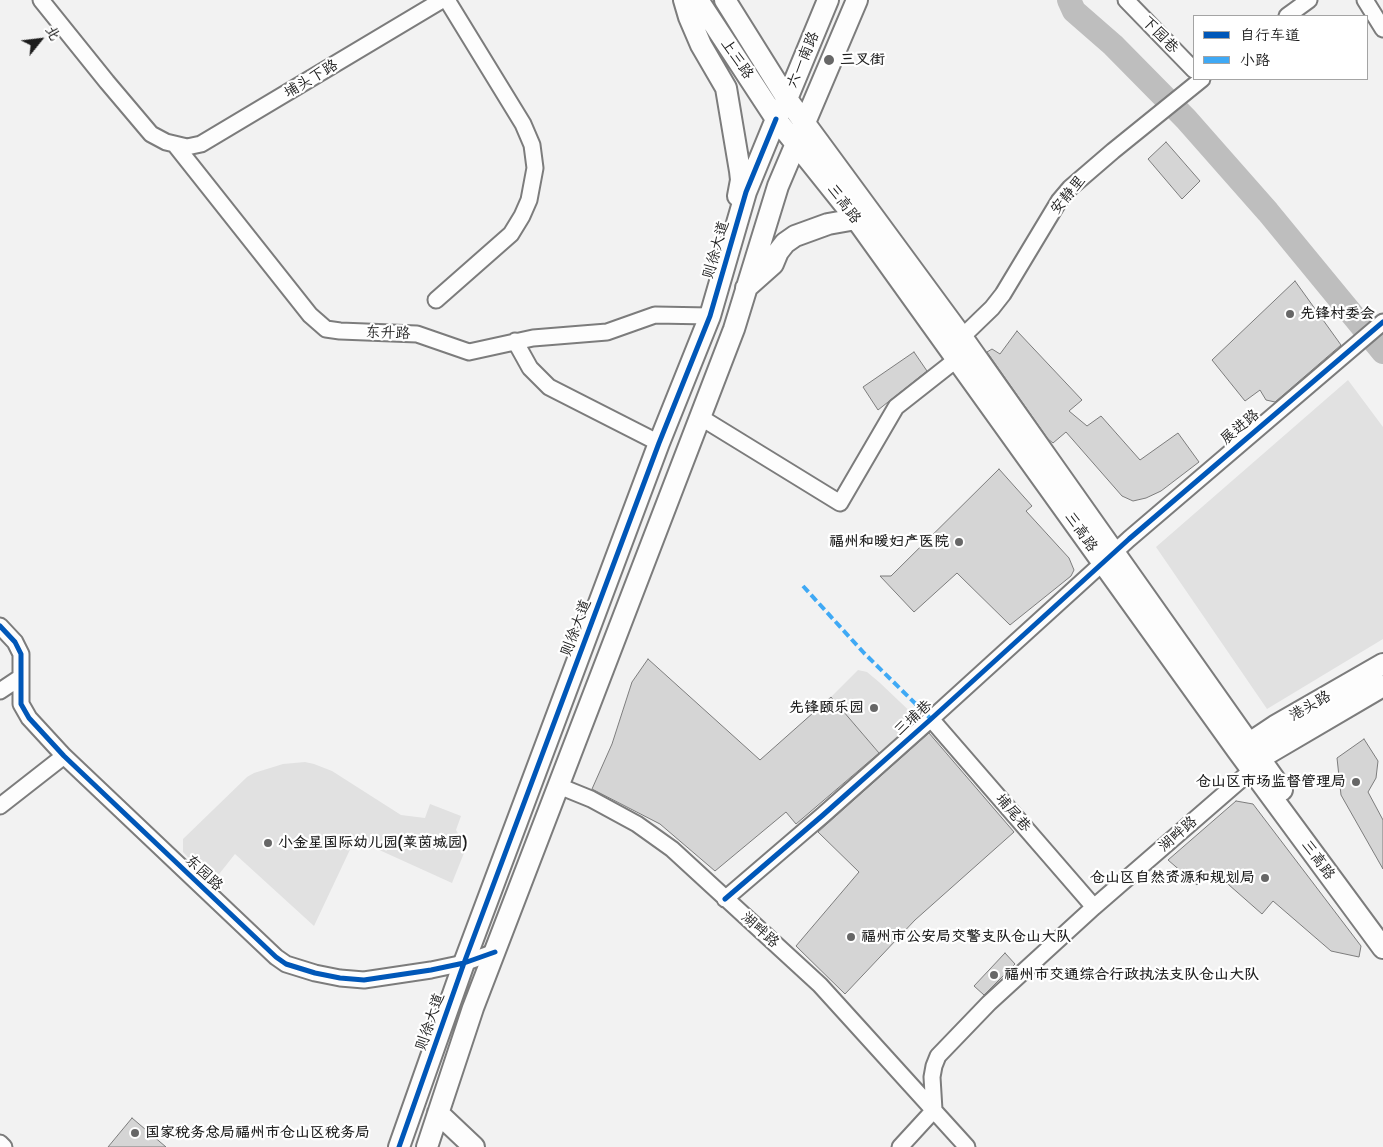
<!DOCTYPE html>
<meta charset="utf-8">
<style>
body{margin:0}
#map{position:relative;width:1383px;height:1147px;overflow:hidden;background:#f2f2f2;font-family:Delius,"LXGW WenKai TC",sans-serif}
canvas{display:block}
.legend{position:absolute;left:1193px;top:15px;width:175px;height:65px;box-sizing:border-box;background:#fff;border:1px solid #a4a4a4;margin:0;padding:6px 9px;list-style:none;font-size:15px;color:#1c1c1c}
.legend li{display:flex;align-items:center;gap:10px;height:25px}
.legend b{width:25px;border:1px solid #a4a4a4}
.north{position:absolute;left:15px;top:15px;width:50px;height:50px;-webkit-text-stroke:4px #fff;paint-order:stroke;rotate:61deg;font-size:14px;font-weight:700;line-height:20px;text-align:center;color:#1c1c1c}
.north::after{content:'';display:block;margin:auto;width:18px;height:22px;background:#1c1c1c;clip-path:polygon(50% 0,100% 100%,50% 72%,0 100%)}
</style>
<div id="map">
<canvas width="1383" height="1147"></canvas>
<ul class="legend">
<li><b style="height:6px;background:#0057b8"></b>自行车道</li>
<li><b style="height:6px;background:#3fa9f5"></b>小路</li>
</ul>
<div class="north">北</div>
</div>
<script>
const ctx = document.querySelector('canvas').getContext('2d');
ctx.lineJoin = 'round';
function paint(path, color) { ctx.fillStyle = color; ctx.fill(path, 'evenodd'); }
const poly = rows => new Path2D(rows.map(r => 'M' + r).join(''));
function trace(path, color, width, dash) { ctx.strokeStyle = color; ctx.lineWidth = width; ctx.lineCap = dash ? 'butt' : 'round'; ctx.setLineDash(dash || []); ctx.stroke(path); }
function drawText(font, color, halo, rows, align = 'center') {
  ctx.font = font + ' Delius,"LXGW WenKai TC",sans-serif'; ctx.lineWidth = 4.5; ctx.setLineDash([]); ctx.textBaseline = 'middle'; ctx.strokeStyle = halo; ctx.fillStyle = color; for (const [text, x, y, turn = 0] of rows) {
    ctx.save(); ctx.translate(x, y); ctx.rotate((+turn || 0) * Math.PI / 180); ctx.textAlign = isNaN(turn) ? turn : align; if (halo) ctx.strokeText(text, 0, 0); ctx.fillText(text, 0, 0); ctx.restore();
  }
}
const built = poly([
 [1348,380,1383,427,1383,639,1267,709,1156,547],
 [858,670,867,672,879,682,919,720,879,753,831,697],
 [305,762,314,764,332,771,401,815,425,818,430,804,461,816,456,830,466,848,452,883,355,839,314,926,235,854,212,883,183,852,183,839,247,777,254,773,283,764]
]);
const river = poly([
 [1069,0,1074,11,1113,45,1186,119,1268,212,1383,352]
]);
const building = poly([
 [1166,142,1200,181,1182,199,1148,159,1166,142],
 [1295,281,1341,345,1275,402,1266,400,1260,390,1245,401,1212,360,1295,281],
 [1017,331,1082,400,1069,411,1087,426,1101,416,1140,460,1178,433,1199,462,1161,491,1146,498,1133,501,1122,496,1066,432,1053,443,1048,439,987,352,992,349,1000,354,1017,331],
 [914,352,927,371,878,410,863,387,914,352],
 [999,469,1032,506,1026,511,1069,558,1074,570,1071,576,1010,625,957,573,914,612,880,576,891,576,999,469],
 [648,659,760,760,831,697,879,753,796,824,786,812,715,871,660,824,592,789,612,744,632,682,648,659],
 [929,733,1014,832,915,920,845,994,796,946,859,872,818,832,929,733],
 [1364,739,1378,761,1376,778,1368,792,1383,820,1383,869,1341,795,1337,758,1364,739],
 [1236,801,1253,804,1361,946,1359,957,1331,951,1273,901,1262,914,1212,870,1197,885,1168,860,1236,801],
 [1005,953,1015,964,984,995,974,986,1005,953],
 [132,1118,166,1147,108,1147,132,1118]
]);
const minor = poly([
 [41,0,107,82,151,134,166,142,187,147,201,144,442,0],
 [1126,0,1194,70],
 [1365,0,1383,29],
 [1287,16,1309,0],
 [176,146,310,315,326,329,340,331,417,334,469,352,533,338,607,332,655,315,710,316],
 [436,300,511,234,522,216,529,200,535,168,532,145,523,124,447,0],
 [962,337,992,308,1003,294,1059,201,1070,188,1113,151,1202,79],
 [515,341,530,368,549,387,659,443],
 [700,417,840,503,896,407,957,359],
 [0,626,15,642,21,654,21,704,29,718,64,756,276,957,286,964,315,973,340,978,364,980,431,970,464,963,495,952],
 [0,691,21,677],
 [931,719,1094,907],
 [559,786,591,799,637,824,672,849,820,985,967,1147],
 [0,806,64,756],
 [725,899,823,815,931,719,1129,539,1383,322],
 [0,1143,4,1147],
 [900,1147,934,1110,932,1077,934,1066,938,1056,989,1003,1094,907,1260,763]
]);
const major = poly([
 [684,0,689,17,701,45,726,88,740,171,741,180,738,196],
 [698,0,776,119,856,219,1237,750,1383,948],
 [725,0,787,99,962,337,1282,790],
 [746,288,773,264,778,252,785,243,795,236,828,224,856,219],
 [1239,750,1275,726,1383,664],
 [1250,764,1383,686],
 [438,1113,474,1147],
 [399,1147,464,963,659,443,710,316,746,192,776,119,787,99,828,0],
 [427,1147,473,1008,734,329,778,186,857,0]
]);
const quiet = poly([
 [803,586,864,653,931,719]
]);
const cycleway = poly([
 [0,626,15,642,21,654,21,704,29,718,64,756,276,957,286,964,315,973,340,978,364,980,431,970,464,963,495,952],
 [725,899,823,815,931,719,1129,539,1383,322],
 [399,1147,464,963,659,443,710,316,746,192,776,119]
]);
const markers = [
 [829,60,6,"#676767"],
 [1290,314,5,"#676767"],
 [959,542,5,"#676767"],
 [874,708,5,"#676767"],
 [1356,782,5,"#676767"],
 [268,843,5,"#676767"],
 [1265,878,5,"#676767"],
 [851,937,5,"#676767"],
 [994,975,5,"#676767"],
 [135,1133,5,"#676767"]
];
const streetNames = [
 ["下园巷",1160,35,46],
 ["上三路",737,59,56],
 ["六一南路",803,60,-67],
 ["埔头下路",311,79,-31],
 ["安静里",1068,195,-50],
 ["三高路",844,204,53],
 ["则徐大道",716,250,-74],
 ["东升路",388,333,2],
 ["展进路",1240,427,-40],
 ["三高路",1081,532,55],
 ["则徐大道",576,628,-69],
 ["港头路",1310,706,-30],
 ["三埔巷",913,718,-42],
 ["埔尾巷",1013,813,49],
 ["湖畔路",1178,834,-41],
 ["三高路",1318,860,54],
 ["东园路",204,873,43],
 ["湖畔路",760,930,42],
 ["则徐大道",430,1022,-71]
];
const poiNames = [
 ["三叉街",840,60],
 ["先锋村委会",1300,314],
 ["福州和暖妇产医院",949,542,"right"],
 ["先锋颐乐园",864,708,"right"],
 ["仓山区市场监督管理局",1346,782,"right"],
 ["小金星国际幼儿园(莱茵城园)",278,843],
 ["仓山区自然资源和规划局",1255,878,"right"],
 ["福州市公安局交警支队仓山大队",861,937],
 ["福州市交通综合行政执法支队仓山大队",1004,975],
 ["国家税务总局福州市仓山区税务局",145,1133]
];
paint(built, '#e1e1e1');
trace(river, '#bebebe', 24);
paint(building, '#d5d5d5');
trace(building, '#7c7c7c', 1);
trace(minor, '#7c7c7c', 19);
trace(major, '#7c7c7c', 24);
trace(minor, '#fdfdfd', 15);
trace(major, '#fdfdfd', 20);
trace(quiet, '#3fa9f5', 4, [8, 4]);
trace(cycleway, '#0057b8', 5);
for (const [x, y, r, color] of markers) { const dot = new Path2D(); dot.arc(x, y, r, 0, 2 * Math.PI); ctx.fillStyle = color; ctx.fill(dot); trace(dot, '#fff', 2); }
drawText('15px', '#1c1c1c', '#fff', streetNames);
drawText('bold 15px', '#1c1c1c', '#fff', poiNames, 'left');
</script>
